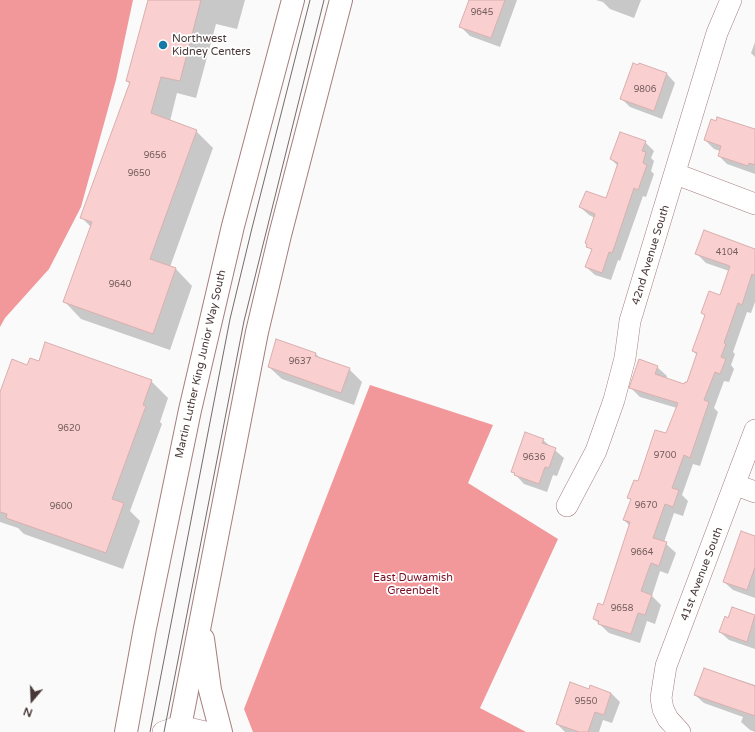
<!DOCTYPE html>
<style>
body{margin:0}
#map{position:relative;width:755px;height:732px;overflow:hidden;background:#fafafa;font-family:"Varela Round",sans-serif}
canvas{display:block}
.north{position:absolute;left:12px;top:680px;width:40px;height:40px;-webkit-text-stroke:3px #fff;paint-order:stroke;rotate:199deg;font-size:11px;font-weight:700;line-height:16px;text-align:center;color:#483737}
.north::after{content:'';display:block;margin:auto;width:14px;height:18px;background:#483737;clip-path:polygon(50% 0,100% 100%,50% 72%,0 100%)}
</style>
<div id="map">
<canvas width="755" height="732"></canvas>
<div class="north">N</div>
</div>
<script>
const ctx = document.querySelector('canvas').getContext('2d');
ctx.lineJoin = 'round';
function paint(path, color) { ctx.fillStyle = color; ctx.fill(path, 'evenodd'); }
const poly = rows => new Path2D(rows.map(r => 'M' + r).join(''));
function trace(path, color, width, dash) { ctx.strokeStyle = color; ctx.lineWidth = width; ctx.lineCap = dash ? 'butt' : 'round'; ctx.setLineDash(dash || []); ctx.stroke(path); }
function drawText(font, color, halo, rows, align = 'center') {
  ctx.font = font + ' "Varela Round",sans-serif'; ctx.lineWidth = 3.5; ctx.setLineDash([]); ctx.textBaseline = 'middle'; ctx.strokeStyle = halo; ctx.fillStyle = color; for (const [text, x, y, turn = 0] of rows) {
    ctx.save(); ctx.translate(x, y); ctx.rotate((+turn || 0) * Math.PI / 180); ctx.textAlign = isNaN(turn) ? turn : align; if (halo) ctx.strokeText(text, 0, 0); ctx.fillText(text, 0, 0); ctx.restore();
  }
}
const forest = poly([
 [0,0,133,0,116,80,81,207,49,269,5,318,0,327],
 [370,385,493,425,468,483,558,539,480,708,526,732,253,732,244,709]
]);
const shadow = poly([
 [149,0,245,0,237,29,216,24,196,98,177,93,170,121,196,131,213,148,170,267,176,269,192,286,170,350,81,319,65,302,91,227,82,218,130,84,127,81],
 [470,0,517,0,500,47,470,36,461,27],
 [596,0,641,0,634,18,610,9,603,2],
 [755,42,755,57,751,53],
 [639,64,667,74,675,83,662,119,630,107,621,98],
 [755,130,755,174,727,164,719,156,720,151,714,149,705,140],
 [645,142,654,151,651,158,654,161,651,171,654,174,646,197,643,196,620,261,618,260,611,280,595,275,586,267,592,251,586,243,595,218,589,215,580,207,606,200,618,166,611,159],
 [755,250,755,302,751,313,747,312,733,352,735,354,731,365,734,369,729,382,724,381,714,408,718,412,700,466,693,464,682,495,688,501,683,516,674,513,664,542,676,553,668,574,660,571,652,596,661,605,655,624,647,621,640,643,609,633,594,619,604,606,630,526,624,520,631,500,629,498,667,434,677,408,640,397,631,388,657,367,667,376,666,379,684,385,687,383,697,355,693,351,705,316,703,313,721,296,729,271,706,263,697,254],
 [277,341,316,354,321,359,349,369,362,382,354,405,282,379,269,367],
 [39,362,151,381,168,398,160,422,162,424,130,511,140,521,123,569,24,534,18,528,0,522,0,395,28,366],
 [543,440,564,458,557,476,553,475,547,492,524,484,512,471],
 [755,537,755,598,733,590,724,582],
 [733,608,755,616,755,649,729,640,720,632,729,619],
 [704,669,755,685,755,732,750,730,741,722,743,717,704,703,695,695],
 [591,687,611,693,620,702,612,723,603,720,599,732,565,732,557,724,590,690]
]);
const building = poly([
 [148,0,201,0,180,81,161,77,151,113,197,130,150,259,176,268,153,334,63,302,92,222,80,218,130,82,126,81,148,0],
 [469,0,505,0,491,38,459,27,469,0],
 [633,63,638,65,639,63,667,73,654,111,620,99,633,63],
 [717,117,755,129,755,165,749,163,748,166,718,156,721,146,704,140,711,119,716,121,717,117],
 [620,132,646,141,642,151,646,152,643,163,647,165,638,190,634,188,615,245,612,253,609,252,602,273,585,267,592,249,586,247,587,244,585,243,595,214,579,207,586,191,606,198,618,163,610,159,620,132],
 [704,230,755,249,755,276,752,274,742,305,738,303,724,343,726,344,721,357,726,359,720,374,715,372,704,400,709,402,690,458,684,455,672,488,679,490,673,507,665,504,653,538,667,542,659,566,651,563,641,591,652,595,645,615,638,613,631,634,598,624,599,621,593,619,598,603,603,605,630,522,623,520,631,499,627,498,634,480,638,481,655,430,666,433,678,403,629,388,639,359,658,366,655,374,684,384,685,382,687,382,697,353,692,351,705,315,701,313,709,291,720,295,730,266,695,254,704,230],
 [276,339,316,353,315,356,350,368,341,393,268,367,276,339],
 [45,342,152,380,143,405,146,406,112,499,124,503,106,553,6,518,7,514,0,512,0,392,12,359,27,365,30,358,39,361,45,342],
 [525,432,544,439,542,443,556,448,549,468,545,467,539,484,514,475,515,473,511,472,525,432],
 [741,531,755,536,755,567,747,590,723,582,741,531],
 [732,607,755,615,747,642,719,632,725,616,728,618,732,607],
 [704,668,755,686,755,716,694,695,704,668],
 [570,682,589,689,590,685,611,693,604,715,595,712,588,732,579,732,556,724,570,682]
]);
const street = poly([
 [676,174,755,204],
 [736,485,755,492],
 [567,506,596,451,614,400,625,358,630,321,717,33,731,0],
 [163,732,180,726,205,732],
 [680,732,668,719,663,709,661,698,666,666,755,430]
]);
const secondary = poly([
 [203,639,210,690,221,732],
 [126,732,145,628,190,410,233,226,293,0],
 [179,732,257,332,280,235,341,0]
]);
const tram = poly([
 [150,732,230,319,252,228,310,0],
 [164,732,244,321,324,0]
]);
const markers = [
 [163,45,5,"#177aa6"]
];
const numberNames = [
 ["9645",482,13],
 ["9806",645,90],
 ["9656",155,156],
 ["9650",139,174],
 ["4104",727,253],
 ["9640",120,285],
 ["9637",300,362],
 ["9620",69,429],
 ["9700",665,456],
 ["9636",534,458],
 ["9670",646,506],
 ["9600",61,507],
 ["9664",642,553],
 ["9658",622,609],
 ["9550",586,702]
];
const poiNames = [
 ["Northwest",172,39],
 ["Kidney Centers",172,52]
];
const streetNames = [
 ["42nd Avenue South",651,255,-73],
 ["Martin Luther King Junior Way South",201,364,-77],
 ["41st Avenue South",702,574,-69]
];
const parkNames = [
 ["East Duwamish",413,578],
 ["Greenbelt",413,591]
];
paint(forest, '#f2989a');
paint(shadow, '#0003');
paint(building, '#facfcf');
trace(building, '#d8afae', 1);
trace(street, '#a67e7e', 22);
trace(secondary, '#a67e7e', 24);
trace(street, '#fff', 21);
trace(secondary, '#fff', 22);
trace(tram, '#776a6a', 1);
for (const [x, y, r, color] of markers) { const dot = new Path2D(); dot.arc(x, y, r, 0, 2 * Math.PI); ctx.fillStyle = color; ctx.fill(dot); trace(dot, '#fff', 1.5); }
drawText('9px', '#745d5d', null, numberNames);
drawText('11px', '#483737', '#fff', poiNames, 'left');
drawText('11px', '#483737', '#fff', streetNames);
drawText('11px', '#7b0f23', '#fff', parkNames);
</script>
